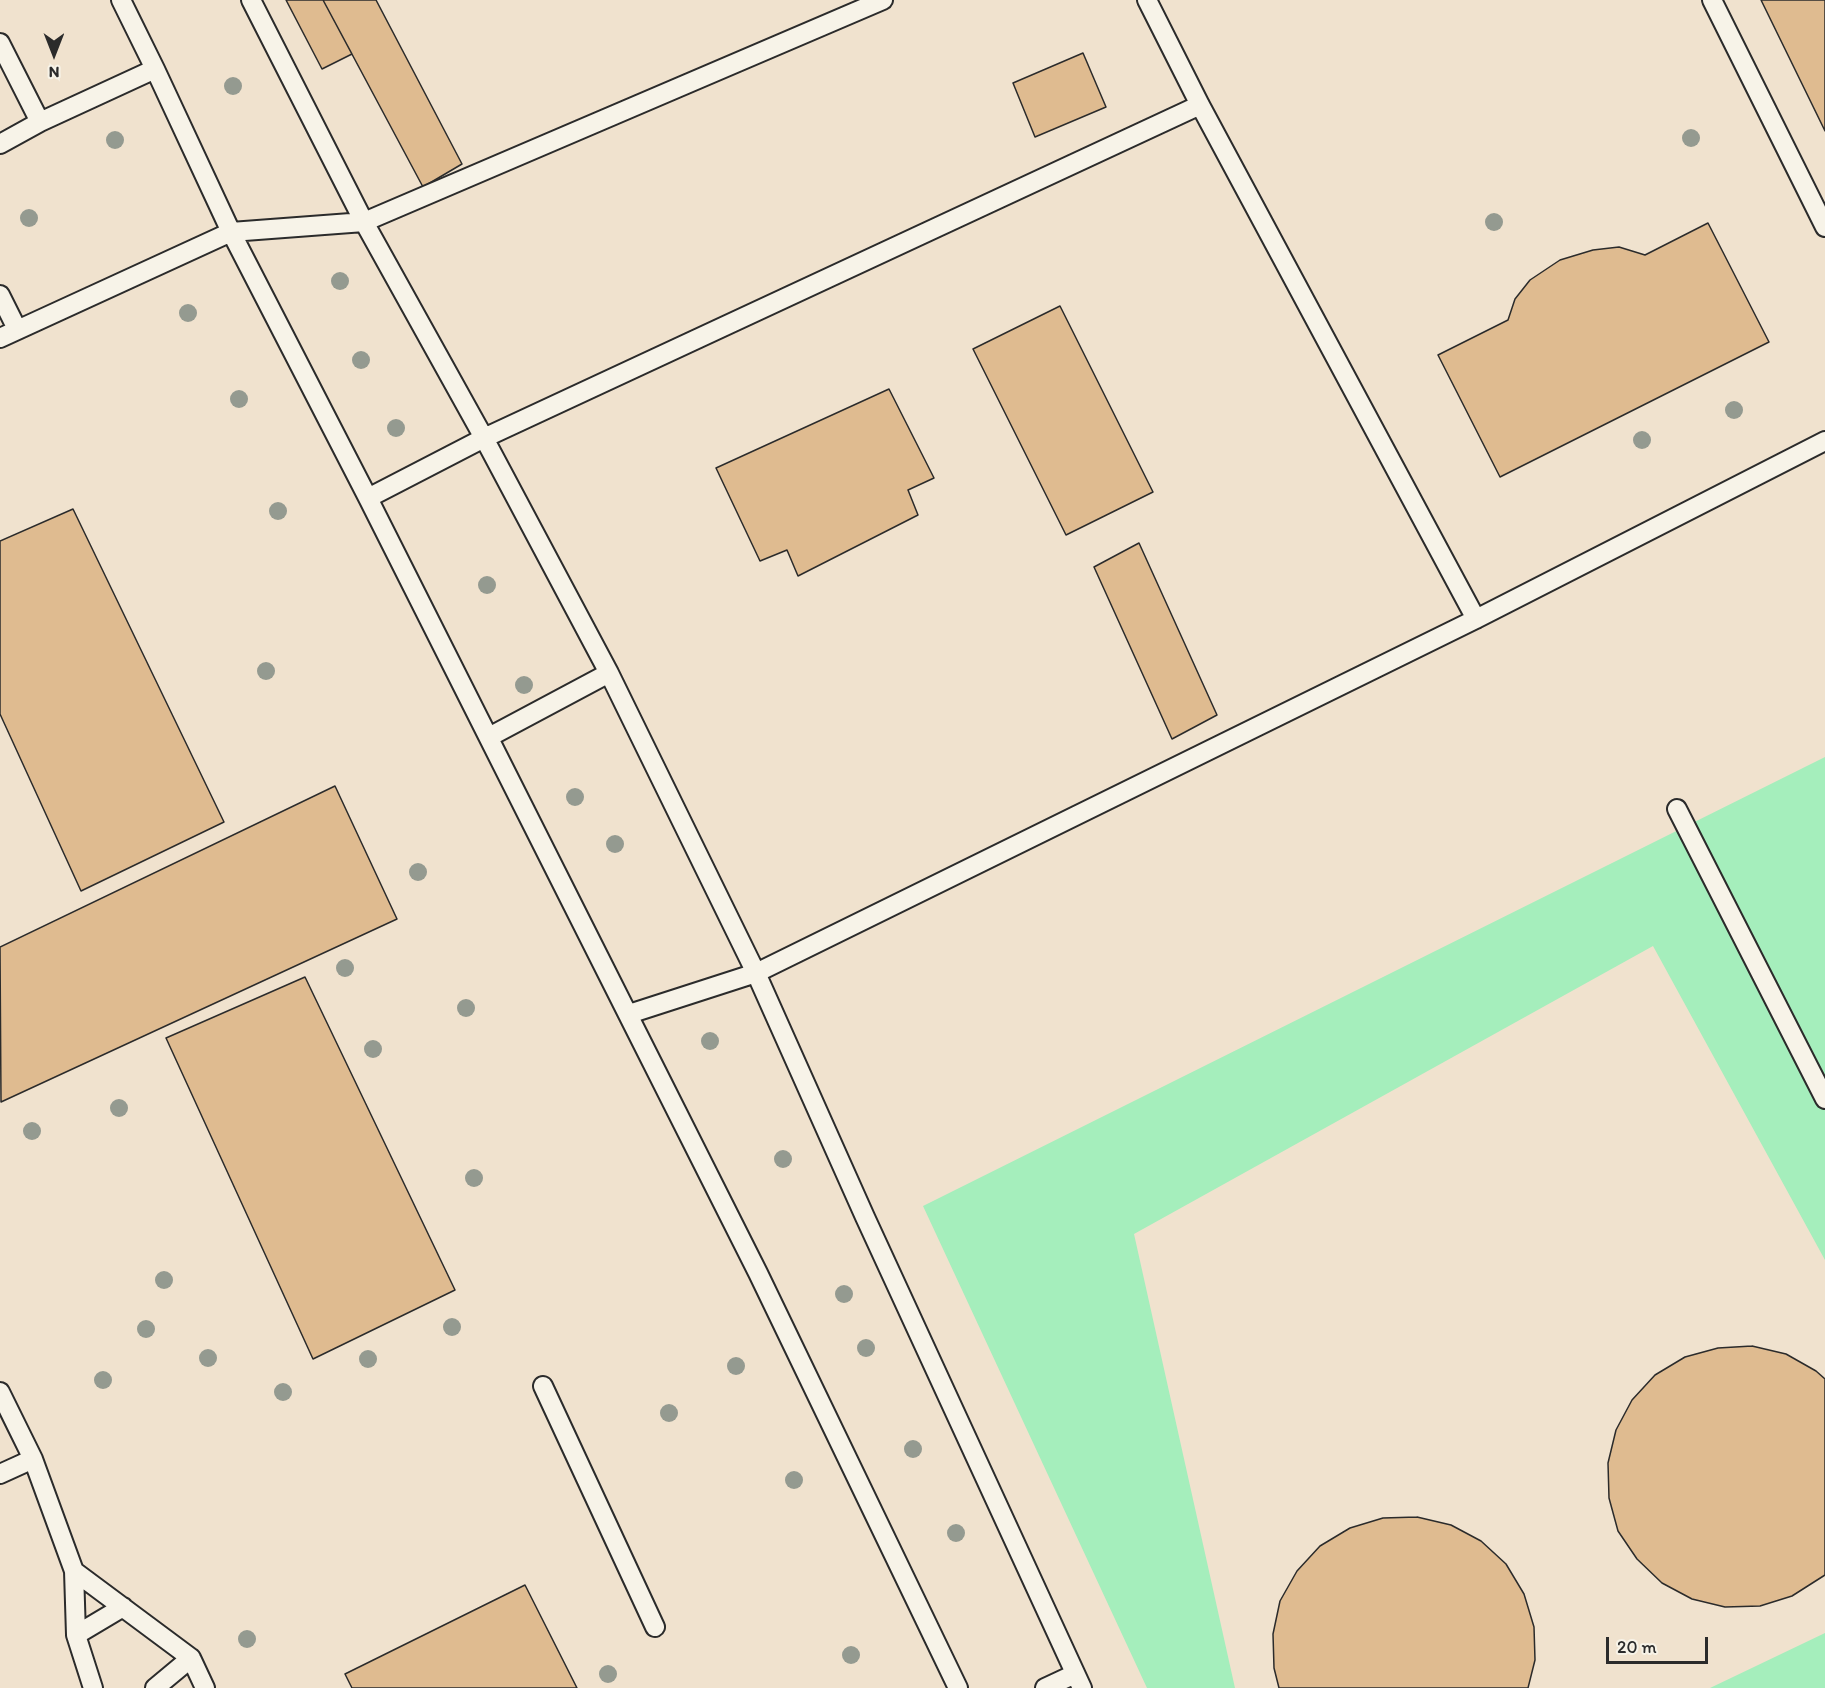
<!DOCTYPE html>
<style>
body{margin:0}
#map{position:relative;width:1825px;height:1688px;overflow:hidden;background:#f7f3e8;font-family:Itim,sans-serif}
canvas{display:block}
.north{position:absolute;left:24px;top:24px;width:60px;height:60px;-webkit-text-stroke:4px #f7f3e8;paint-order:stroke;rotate:180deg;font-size:16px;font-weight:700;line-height:24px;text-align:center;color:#2b2b2b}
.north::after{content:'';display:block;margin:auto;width:21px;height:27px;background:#2b2b2b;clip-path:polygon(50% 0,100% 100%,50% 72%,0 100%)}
.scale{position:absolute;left:1606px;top:1637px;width:102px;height:27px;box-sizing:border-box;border:3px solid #2b2b2b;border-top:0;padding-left:8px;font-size:18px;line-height:21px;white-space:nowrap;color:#2b2b2b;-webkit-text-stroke:4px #f7f3e8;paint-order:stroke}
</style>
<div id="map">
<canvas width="1825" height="1688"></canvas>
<div class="north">N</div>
<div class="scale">20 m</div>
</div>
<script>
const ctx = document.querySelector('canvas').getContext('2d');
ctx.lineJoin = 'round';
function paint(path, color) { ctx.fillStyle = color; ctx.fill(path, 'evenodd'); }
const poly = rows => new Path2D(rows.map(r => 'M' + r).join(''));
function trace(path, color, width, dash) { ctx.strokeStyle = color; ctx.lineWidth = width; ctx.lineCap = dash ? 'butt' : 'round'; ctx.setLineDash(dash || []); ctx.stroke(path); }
const built = poly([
 [0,0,1825,0,1825,1688,0,1688]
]);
const green = poly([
 [1825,757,1825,1260,1653,946,1134,1234,1235,1688,1147,1688,923,1206],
 [1825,1633,1825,1688,1710,1688]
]);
const building = poly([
 [286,0,323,0,352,54,322,69,286,0],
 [323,0,376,0,462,164,423,187,323,0],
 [1761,0,1825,0,1825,131,1761,0],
 [1083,53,1106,107,1035,137,1013,83,1083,53],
 [1708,223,1769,342,1500,477,1438,355,1508,320,1515,299,1530,280,1560,260,1593,250,1619,247,1645,255,1708,223],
 [1060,306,1153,492,1066,535,973,349,1060,306],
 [889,389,934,478,908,490,918,515,798,576,787,550,760,561,716,468,889,389],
 [73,509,224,822,81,891,0,714,0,541,73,509],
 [1139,543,1217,715,1172,739,1094,567,1139,543],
 [335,786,397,919,1,1102,0,947,335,786],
 [305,977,455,1290,313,1359,166,1038,305,977],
 [1752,1346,1786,1354,1816,1371,1825,1379,1825,1575,1792,1596,1760,1606,1725,1607,1692,1599,1662,1583,1637,1559,1618,1531,1609,1498,1608,1463,1616,1430,1632,1400,1655,1375,1685,1357,1718,1348,1752,1346],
 [1417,1517,1451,1525,1481,1541,1506,1564,1524,1594,1534,1627,1535,1660,1528,1688,1279,1688,1274,1668,1273,1634,1280,1601,1297,1571,1320,1546,1350,1528,1383,1518,1417,1517],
 [525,1585,577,1688,352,1688,345,1674,525,1585]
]);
const service = poly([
 [121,0,155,69,231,232,368,498,758,1273,958,1688],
 [251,0,364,222,484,438,609,673,756,973,865,1217,1082,1688],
 [1147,0,1200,105,1476,619],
 [1712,0,1825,227],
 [0,43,40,122],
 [0,144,40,122,155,69],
 [0,295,17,329],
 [0,338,231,232,364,222,883,0],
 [368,498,484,438,1200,105],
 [489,737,609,673],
 [1677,809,1825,1099],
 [629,1014,756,973,1476,619,1825,441],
 [543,1386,655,1627],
 [0,1392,33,1459,74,1571,76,1635,93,1688],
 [0,1474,33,1459],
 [74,1571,191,1658,205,1688],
 [76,1635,123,1607],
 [155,1688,191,1658],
 [1045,1688,1075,1674]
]);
const trees = [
 [233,86],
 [1691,138],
 [115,140],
 [29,218],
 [1494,222],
 [340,281],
 [188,313],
 [361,360],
 [239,399],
 [1734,410],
 [396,428],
 [1642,440],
 [278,511],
 [487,585],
 [266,671],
 [524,685],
 [575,797],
 [615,844],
 [418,872],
 [345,968],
 [466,1008],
 [710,1041],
 [373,1049],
 [119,1108],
 [32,1131],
 [783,1159],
 [474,1178],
 [164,1280],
 [844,1294],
 [452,1327],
 [146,1329],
 [866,1348],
 [208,1358],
 [368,1359],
 [736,1366],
 [103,1380],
 [283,1392],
 [669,1413],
 [913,1449],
 [794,1480],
 [956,1533],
 [247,1639],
 [851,1655],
 [608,1674]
];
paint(built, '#f0e2ce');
paint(green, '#a5eebc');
paint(building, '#dfbb90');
trace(building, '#2b2b2b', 1.5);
trace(service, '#2b2b2b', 22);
trace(service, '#f7f3e8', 18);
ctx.fillStyle = '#949a90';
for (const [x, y] of trees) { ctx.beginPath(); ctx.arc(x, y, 9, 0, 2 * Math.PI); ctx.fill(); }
</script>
